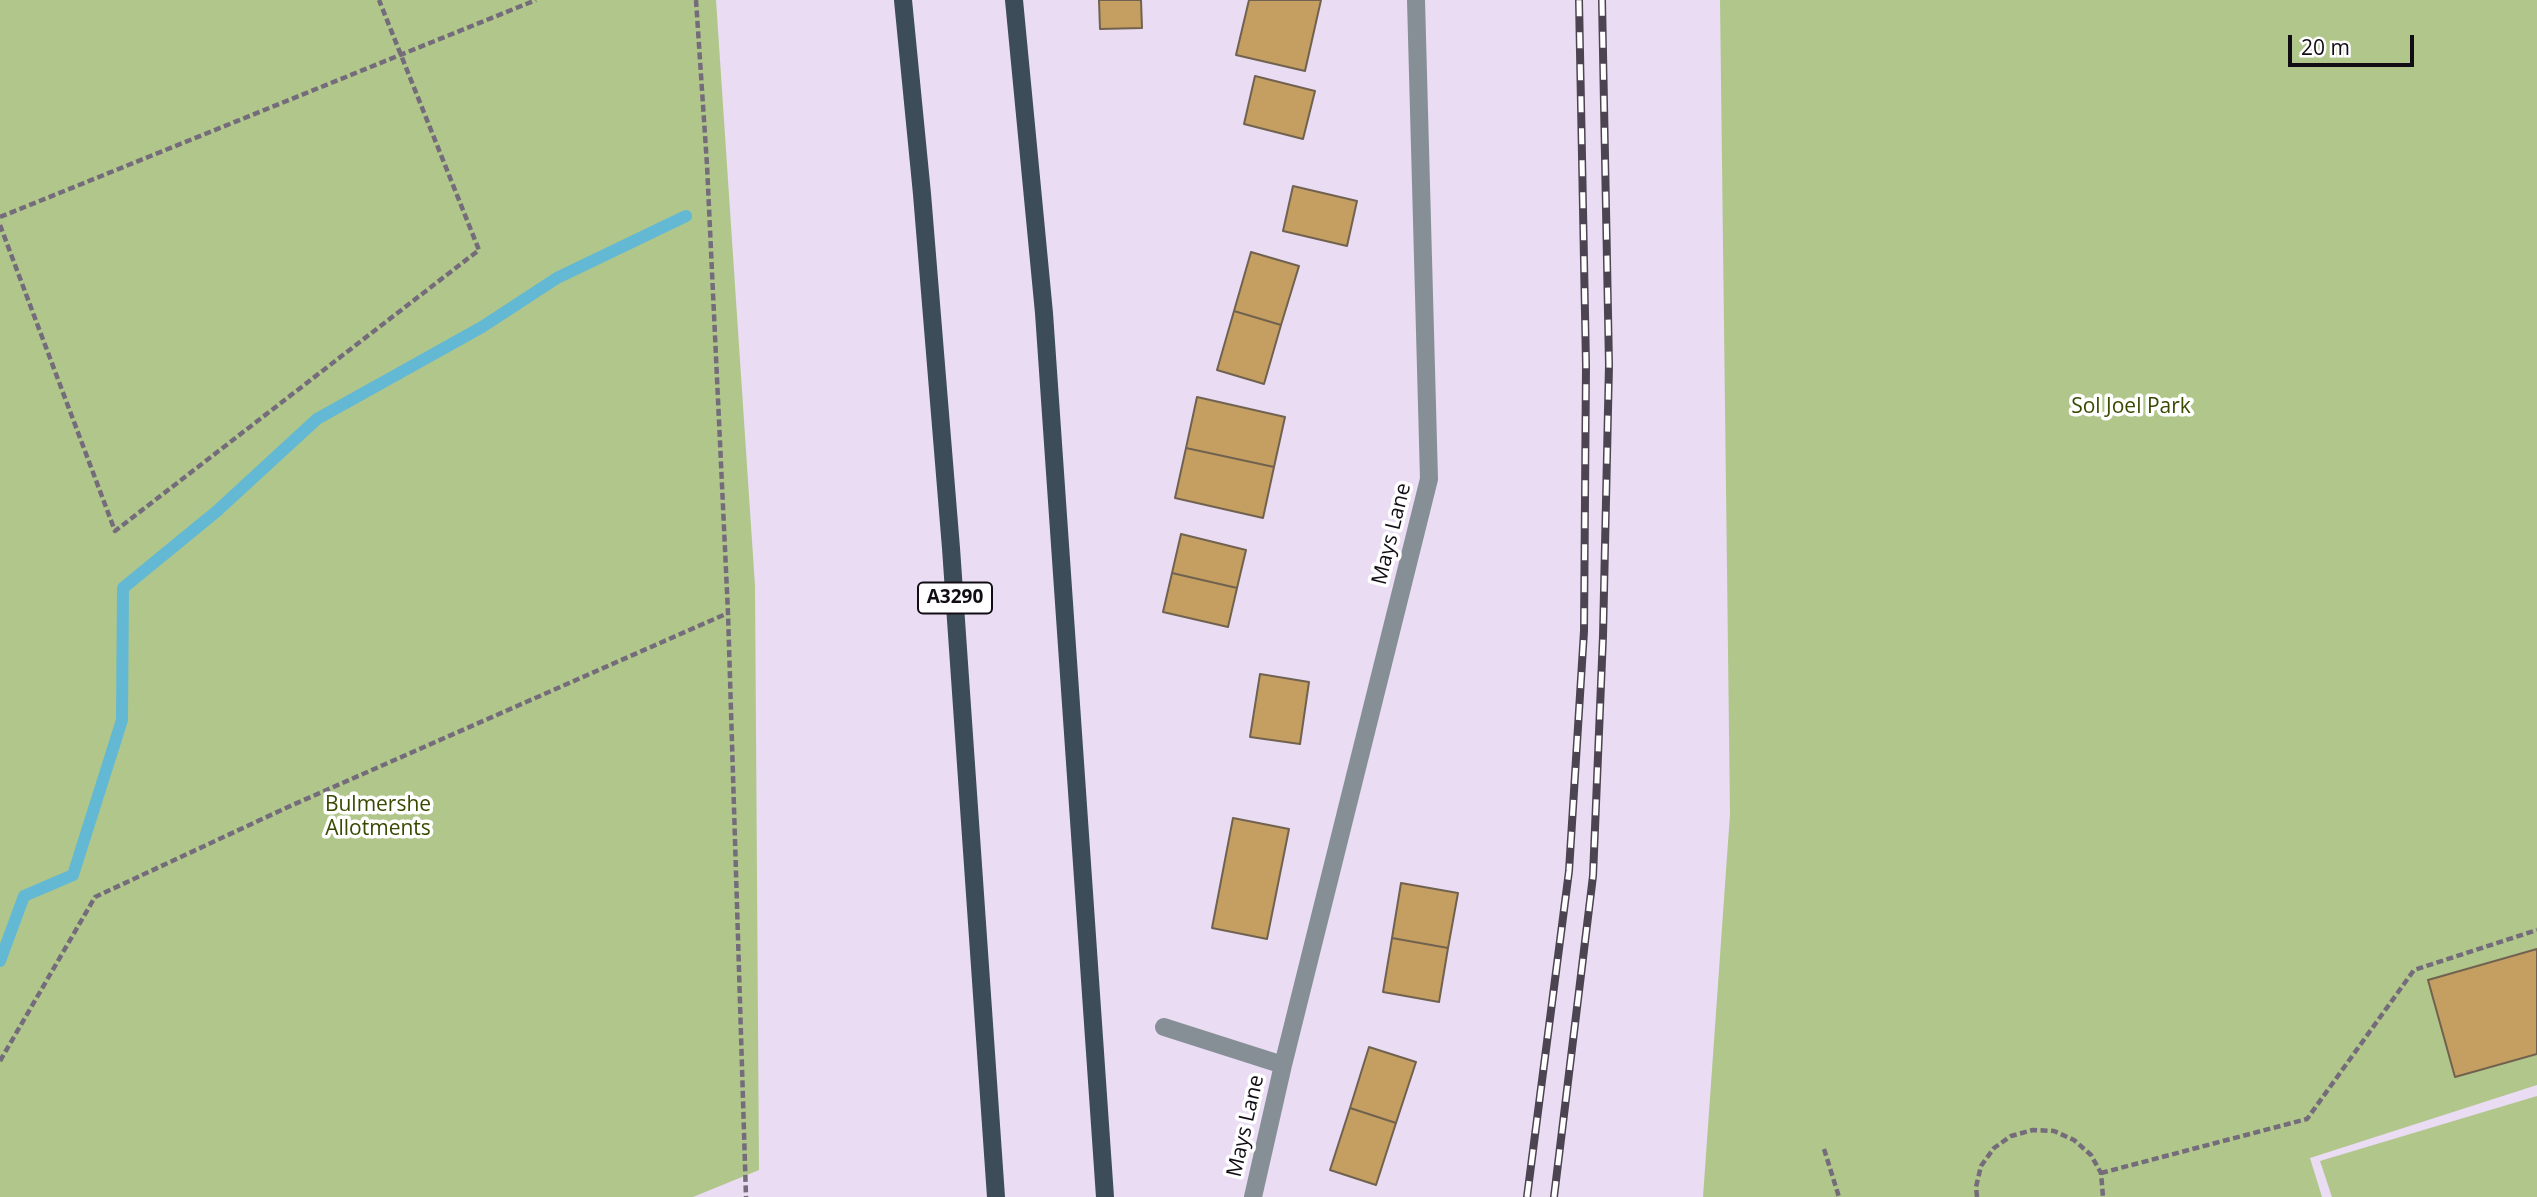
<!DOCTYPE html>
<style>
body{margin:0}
#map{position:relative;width:2537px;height:1197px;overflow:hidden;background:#e9dcf3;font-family:"Open Sans",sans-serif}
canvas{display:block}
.scale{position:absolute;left:2288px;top:35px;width:126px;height:32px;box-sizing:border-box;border:4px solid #120d15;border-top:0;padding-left:9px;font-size:21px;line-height:24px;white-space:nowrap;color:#120d15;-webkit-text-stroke:5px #fff;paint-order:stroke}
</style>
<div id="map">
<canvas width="2537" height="1197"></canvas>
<div class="scale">20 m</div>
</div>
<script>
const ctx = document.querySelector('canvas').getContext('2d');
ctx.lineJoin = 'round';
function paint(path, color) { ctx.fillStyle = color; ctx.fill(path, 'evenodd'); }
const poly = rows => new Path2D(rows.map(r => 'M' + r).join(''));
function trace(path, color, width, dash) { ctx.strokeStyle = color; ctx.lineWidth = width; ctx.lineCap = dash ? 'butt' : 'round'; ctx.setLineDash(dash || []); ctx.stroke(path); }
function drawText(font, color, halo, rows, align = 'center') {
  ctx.font = font + ' "Open Sans",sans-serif'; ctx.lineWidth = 7; ctx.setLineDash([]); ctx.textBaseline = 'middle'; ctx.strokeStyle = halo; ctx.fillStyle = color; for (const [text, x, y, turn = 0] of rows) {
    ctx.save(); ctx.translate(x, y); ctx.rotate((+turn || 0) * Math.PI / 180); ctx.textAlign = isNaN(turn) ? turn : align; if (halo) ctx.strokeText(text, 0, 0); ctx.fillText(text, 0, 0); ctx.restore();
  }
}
const green = poly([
 [0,0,716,0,755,586,759,1170,693,1197,0,1197],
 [1720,0,2537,0,2537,1085,2310,1158,2322,1197,1703,1197,1730,814],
 [2537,1096,2537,1197,2332,1197,2320,1161]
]);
const stream = poly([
 [0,961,24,896,73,875,122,720,123,588,217,511,317,419,482,327,557,278,686,216]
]);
const building = poly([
 [1099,0,1141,0,1142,28,1100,29,1099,0],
 [1249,0,1321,0,1305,71,1236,55,1249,0],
 [1255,76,1315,91,1303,139,1244,124,1255,76],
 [1293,186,1357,201,1347,246,1283,231,1293,186],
 [1251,252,1299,266,1281,325,1234,311,1251,252],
 [1234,311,1281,325,1264,384,1217,370,1234,311],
 [1197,397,1285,417,1274,467,1186,448,1197,397],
 [1186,448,1274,467,1263,518,1175,498,1186,448],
 [1181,534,1246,550,1237,588,1172,573,1181,534],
 [1172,573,1237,588,1228,627,1163,612,1172,573],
 [1260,674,1309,682,1300,744,1250,737,1260,674],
 [1233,818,1289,829,1267,939,1212,928,1233,818],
 [1401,883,1458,893,1448,948,1392,938,1401,883],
 [1392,938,1448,948,1439,1002,1383,992,1392,938],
 [2537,949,2537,1054,2455,1077,2428,980,2537,949],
 [1369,1047,1416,1062,1396,1123,1350,1108,1369,1047],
 [1350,1108,1396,1123,1376,1185,1330,1170,1350,1108]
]);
const path = poly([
 [696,0,707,165,728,613,746,1197],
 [0,217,536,0],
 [0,225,115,531,479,250,379,0],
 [0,1061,95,897,288,807,728,613],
 [1824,1149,1839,1197],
 [2101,1173,2307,1119,2414,970,2537,930],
 [1977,1197,1976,1187,1981,1166,1994,1148,2011,1136,2033,1130,2054,1131,2074,1140,2091,1155,2101,1173,2103,1197]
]);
const minor = poly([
 [1164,1027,1283,1065],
 [1253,1197,1283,1065,1429,479,1416,0]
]);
const major = poly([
 [903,0,922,194,951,548,996,1197],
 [1014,0,1044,313,1105,1197]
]);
const rail = poly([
 [1527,1197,1569,871,1584,631,1586,365,1579,0],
 [1554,1197,1593,876,1603,636,1609,365,1602,0]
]);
const shields = [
 [955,598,74]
];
const shieldNames = [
 ["A3290",955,598]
];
const parkNames = [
 ["Sol Joel Park",2131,407],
 ["Bulmershe",378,805],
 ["Allotments",378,829]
];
const streetNames = [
 ["Mays Lane",1392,534,-76],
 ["Mays Lane",1246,1126,-77]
];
paint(green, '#b1c68b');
trace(stream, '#63b9d3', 12);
paint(building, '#c59e62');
trace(building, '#70624f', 2);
trace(path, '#756c7b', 4.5, [7, 3.5]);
trace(minor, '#868f96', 18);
trace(major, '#3c4c58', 18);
trace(rail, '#4c4551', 8);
trace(rail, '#fff', 5, [16]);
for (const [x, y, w] of shields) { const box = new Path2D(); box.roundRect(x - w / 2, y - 15.5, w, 31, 5); ctx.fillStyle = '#fff'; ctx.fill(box); trace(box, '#120d15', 2); }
drawText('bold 19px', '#120d15', null, shieldNames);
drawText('21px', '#374a00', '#fff', parkNames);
drawText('21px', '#120d15', '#fff', streetNames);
</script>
